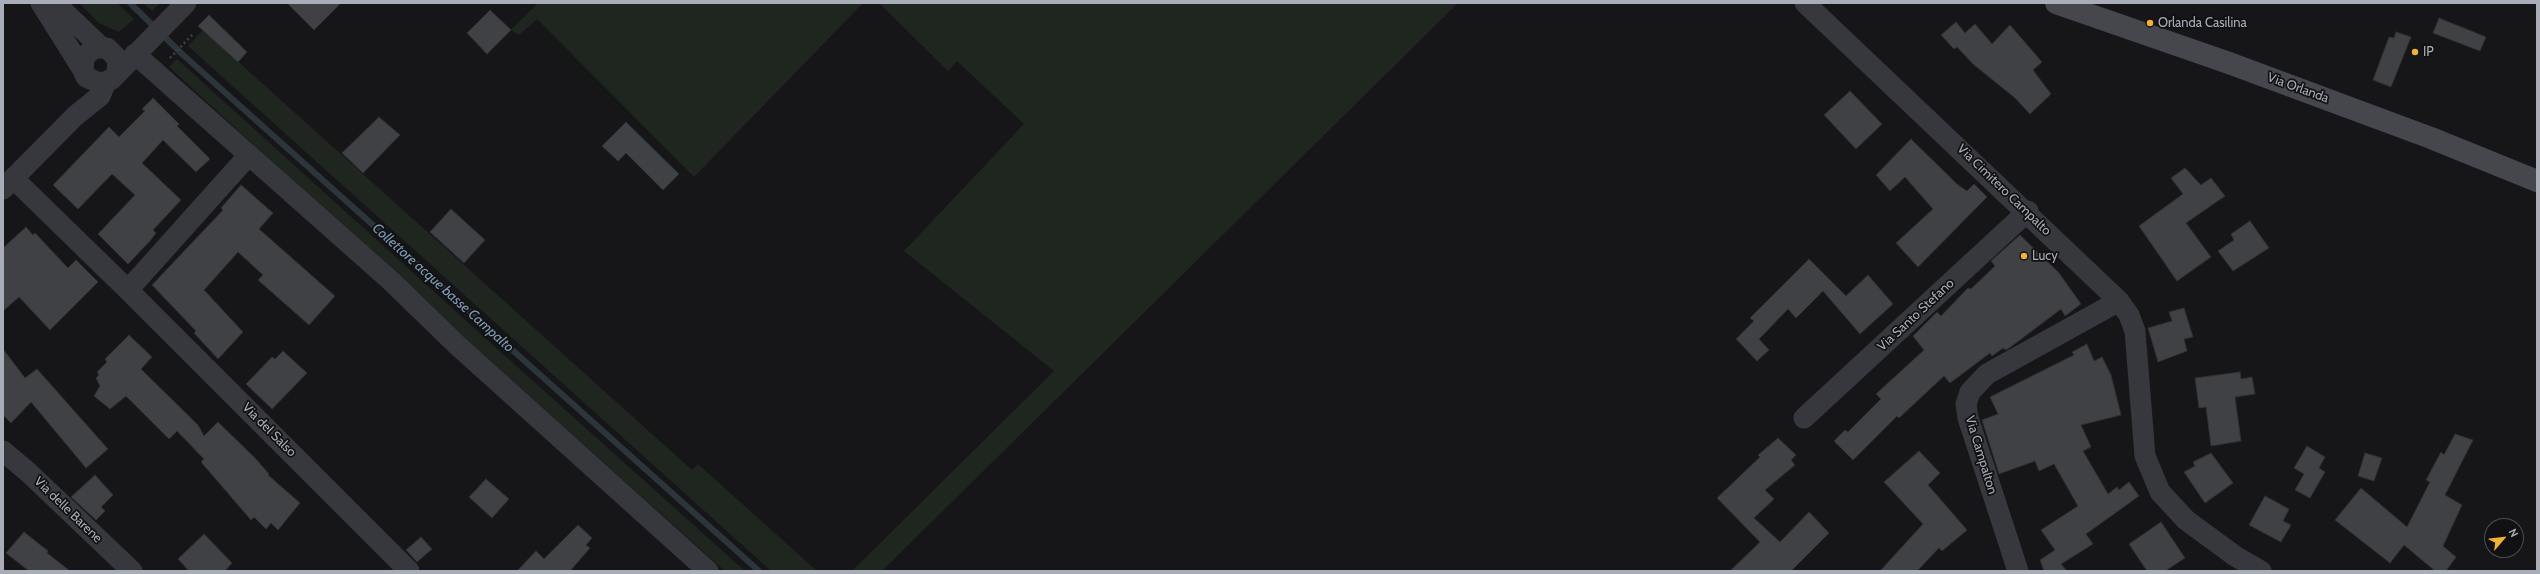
<!DOCTYPE html>
<style>
body{margin:0}
#map{position:relative;width:2540px;height:574px;overflow:hidden;background:#161618;font-family:Cabin,sans-serif}
canvas{display:block}
.frame{position:absolute;inset:0;border:4px solid #a8adb8;pointer-events:none}
.north{position:absolute;left:2484px;top:518px;width:40px;height:40px;box-sizing:border-box;background:#111113;border:1px solid #4d4f55;border-radius:50%;rotate:62deg;font-size:11px;font-weight:700;line-height:16px;text-align:center;color:#a8adb8}
.north::after{content:'';display:block;margin:auto;width:14px;height:18px;background:#f2b134;clip-path:polygon(50% 0,100% 100%,50% 72%,0 100%)}
</style>
<div id="map">
<canvas width="2540" height="574"></canvas>
<div class="frame"></div>
<div class="north">N</div>
</div>
<script>
const ctx = document.querySelector('canvas').getContext('2d');
ctx.lineJoin = 'round';
function paint(path, color) { ctx.fillStyle = color; ctx.fill(path, 'evenodd'); }
const poly = rows => new Path2D(rows.map(r => 'M' + r).join(''));
function trace(path, color, width, dash) { ctx.strokeStyle = color; ctx.lineWidth = width; ctx.lineCap = dash ? 'butt' : 'round'; ctx.setLineDash(dash || []); ctx.stroke(path); }
function drawText(font, color, halo, rows, align = 'center') {
  ctx.font = font + ' Cabin,sans-serif'; ctx.lineWidth = 3.5; ctx.setLineDash([]); ctx.textBaseline = 'middle'; ctx.strokeStyle = halo; ctx.fillStyle = color; for (const [text, x, y, turn = 0] of rows) {
    ctx.save(); ctx.translate(x, y); ctx.rotate((+turn || 0) * Math.PI / 180); ctx.textAlign = isNaN(turn) ? turn : align; if (halo) ctx.strokeText(text, 0, 0); ctx.fillText(text, 0, 0); ctx.restore();
  }
}
const green = poly([
 [79,3,117,3,134,19,119,32,99,23],
 [143,3,160,3,152,11],
 [538,3,863,3,694,177,537,19,519,35,511,30],
 [879,3,1456,3,1457,4,882,571,852,571,1054,371,904,251,1024,124,957,61,948,71],
 [203,30,692,470,698,464,817,571,771,571,188,46],
 [177,59,474,328,745,571,725,571,446,322,169,67]
]);
const stream = poly([
 [130,3,181,53,759,571]
]);
const building = poly([
 [287,3,341,3,314,30,287,3],
 [490,10,511,30,487,54,467,33,490,10],
 [209,15,247,52,238,62,198,26,209,15],
 [2439,18,2486,37,2480,51,2433,33,2439,18],
 [1956,22,1965,33,1975,24,1992,44,2010,25,2042,62,2033,70,2051,94,2030,114,2015,98,1973,64,1957,47,1954,49,1941,35,1956,22],
 [2396,32,2411,37,2391,87,2373,80,2389,37,2394,38,2396,32],
 [1850,91,1882,124,1856,149,1824,115,1850,91],
 [153,98,179,124,177,126,210,159,196,172,163,140,142,163,181,200,153,230,156,233,150,241,128,264,98,234,135,195,112,174,78,209,53,185,109,127,119,137,145,111,142,109,153,98],
 [379,117,400,135,363,173,342,153,379,117],
 [626,122,679,174,663,190,626,153,618,161,602,146,626,122],
 [1911,139,1958,185,1967,191,1974,184,1987,197,1918,267,1896,243,1933,209,1905,177,1890,191,1876,175,1911,139],
 [2185,168,2201,185,2211,178,2225,196,2186,223,2211,257,2177,281,2139,226,2183,194,2171,178,2185,168],
 [241,185,273,213,259,229,335,296,309,325,258,280,263,275,238,252,204,290,243,332,218,359,194,333,196,331,152,285,223,210,221,208,241,185],
 [451,209,485,240,464,263,430,232,451,209],
 [2250,221,2269,248,2233,271,2218,251,2234,240,2231,234,2250,221],
 [26,227,33,235,35,233,68,268,76,260,98,282,50,330,19,297,3,311,3,248,26,227],
 [2020,235,2059,273,2081,304,2065,316,2061,309,2012,346,2006,350,2003,348,1992,356,1990,353,1950,383,1944,376,1899,418,1897,416,1853,460,1834,441,1845,430,1848,432,1881,399,1876,394,1924,350,1913,336,1937,312,1941,316,1968,288,1971,289,1995,266,1991,261,2020,235],
 [1809,259,1846,296,1868,275,1893,304,1860,334,1823,291,1796,318,1788,309,1759,339,1769,350,1757,361,1736,339,1754,321,1750,318,1809,259],
 [2184,308,2193,337,2184,339,2187,351,2158,362,2148,328,2172,321,2169,312,2184,308],
 [129,335,152,357,141,369,198,425,204,436,218,422,255,458,269,474,268,475,300,503,278,530,271,523,266,529,254,517,251,520,201,462,204,459,177,431,169,439,126,396,110,409,94,396,100,386,96,378,99,375,97,372,107,362,105,359,129,335],
 [2087,344,2094,361,2102,357,2111,375,2121,415,2081,425,2091,447,2083,451,2108,494,2117,487,2119,490,2129,482,2139,496,2086,534,2093,544,2061,564,2067,571,2044,571,2040,560,2055,550,2041,530,2078,506,2054,464,2039,471,2035,461,1999,474,1982,420,1998,414,1990,397,2074,355,2072,352,2087,344],
 [3,349,25,378,37,369,108,449,86,468,31,402,11,423,3,415,3,349],
 [283,351,307,373,272,409,246,384,272,357,275,359,283,351],
 [2240,372,2241,379,2252,377,2255,394,2235,397,2241,441,2211,446,2206,407,2199,408,2195,378,2240,372],
 [2455,434,2473,440,2445,495,2462,505,2443,546,2456,557,2446,571,2435,571,2404,545,2390,563,2335,520,2361,488,2407,527,2430,482,2426,480,2441,452,2444,455,2455,434],
 [1778,438,1796,455,1791,460,1795,465,1765,490,1774,499,1754,518,1780,542,1809,512,1829,533,1791,571,1730,571,1760,542,1717,498,1760,457,1758,455,1778,438],
 [2307,446,2325,457,2319,468,2325,472,2310,498,2295,490,2304,474,2294,468,2307,446],
 [1919,451,1940,473,1928,485,1967,530,1942,551,1939,548,1917,571,1880,571,1923,524,1884,482,1919,451],
 [2211,453,2233,483,2205,503,2184,472,2195,466,2193,462,2211,453],
 [2365,453,2382,458,2374,481,2358,476,2365,453],
 [95,475,113,495,101,507,105,511,96,520,71,497,95,475],
 [486,479,509,499,492,518,469,497,486,479],
 [2265,496,2289,509,2283,521,2291,525,2281,542,2249,525,2265,496],
 [2161,522,2185,558,2165,571,2147,571,2129,544,2161,522],
 [578,525,592,538,586,545,590,548,570,571,517,571,536,551,544,559,578,525],
 [24,532,48,551,47,553,70,571,29,571,6,553,24,532],
 [204,534,232,563,225,571,189,571,178,559,204,534],
 [421,537,432,549,417,562,406,550,421,537]
]);
const path = poly([
 [170,58,193,34]
]);
const street = poly([
 [41,3,83,70],
 [55,3,101,47],
 [1805,3,2119,301,2129,315,2135,331,2145,456,2160,492,2186,520,2235,556,2261,571],
 [135,54,391,281,457,345,708,571],
 [117,73,118,59,107,48,94,48,84,57,83,70,86,77,99,83,106,82,112,79,186,3],
 [13,178,128,290,409,571],
 [3,189,75,116,100,96,106,82],
 [128,290,248,156],
 [1804,418,2028,211],
 [3,451,28,472,132,571],
 [2018,571,1968,418,1966,404,1970,392,1987,374,2119,301]
]);
const secondary = poly([
 [2056,3,2229,63,2431,138,2537,181]
]);
const markers = [
 [2150,23,4,"#f2b134"],
 [2415,52,4,"#f2b134"],
 [2024,256,4,"#f2b134"]
];
const poiNames = [
 ["Orlanda Casilina",2158,23],
 ["IP",2423,52],
 ["Lucy",2032,256]
];
const streetNames = [
 ["Via Orlanda",2298,88,20],
 ["Via Cimitero Campalto",2004,190,44],
 ["Via Santo Stefano",1916,315,-43],
 ["Via del Salso",269,430,45],
 ["Via Campalton",1981,455,73],
 ["Via delle Barene",68,510,44]
];
const waterNames = [
 ["Collettore acque basse Campalto",443,288,42]
];
paint(green, '#1e261f');
trace(stream, '#2c353c', 6);
paint(building, '#404145');
trace(building, '#303034', 1);
trace(path, '#3d3f44', 2.5, [2, 3]);
trace(street, '#37383d', 21);
trace(secondary, '#45474d', 22);
for (const [x, y, r, color] of markers) { const dot = new Path2D(); dot.arc(x, y, r, 0, 2 * Math.PI); ctx.fillStyle = color; ctx.fill(dot); trace(dot, '#111113', 1.5); }
drawText('13px', '#a8adb8', '#111113', poiNames, 'left');
drawText('13px', '#a8adb8', '#111113', streetNames);
drawText('italic 14px', '#7f9bb3', '#111113', waterNames);
</script>
